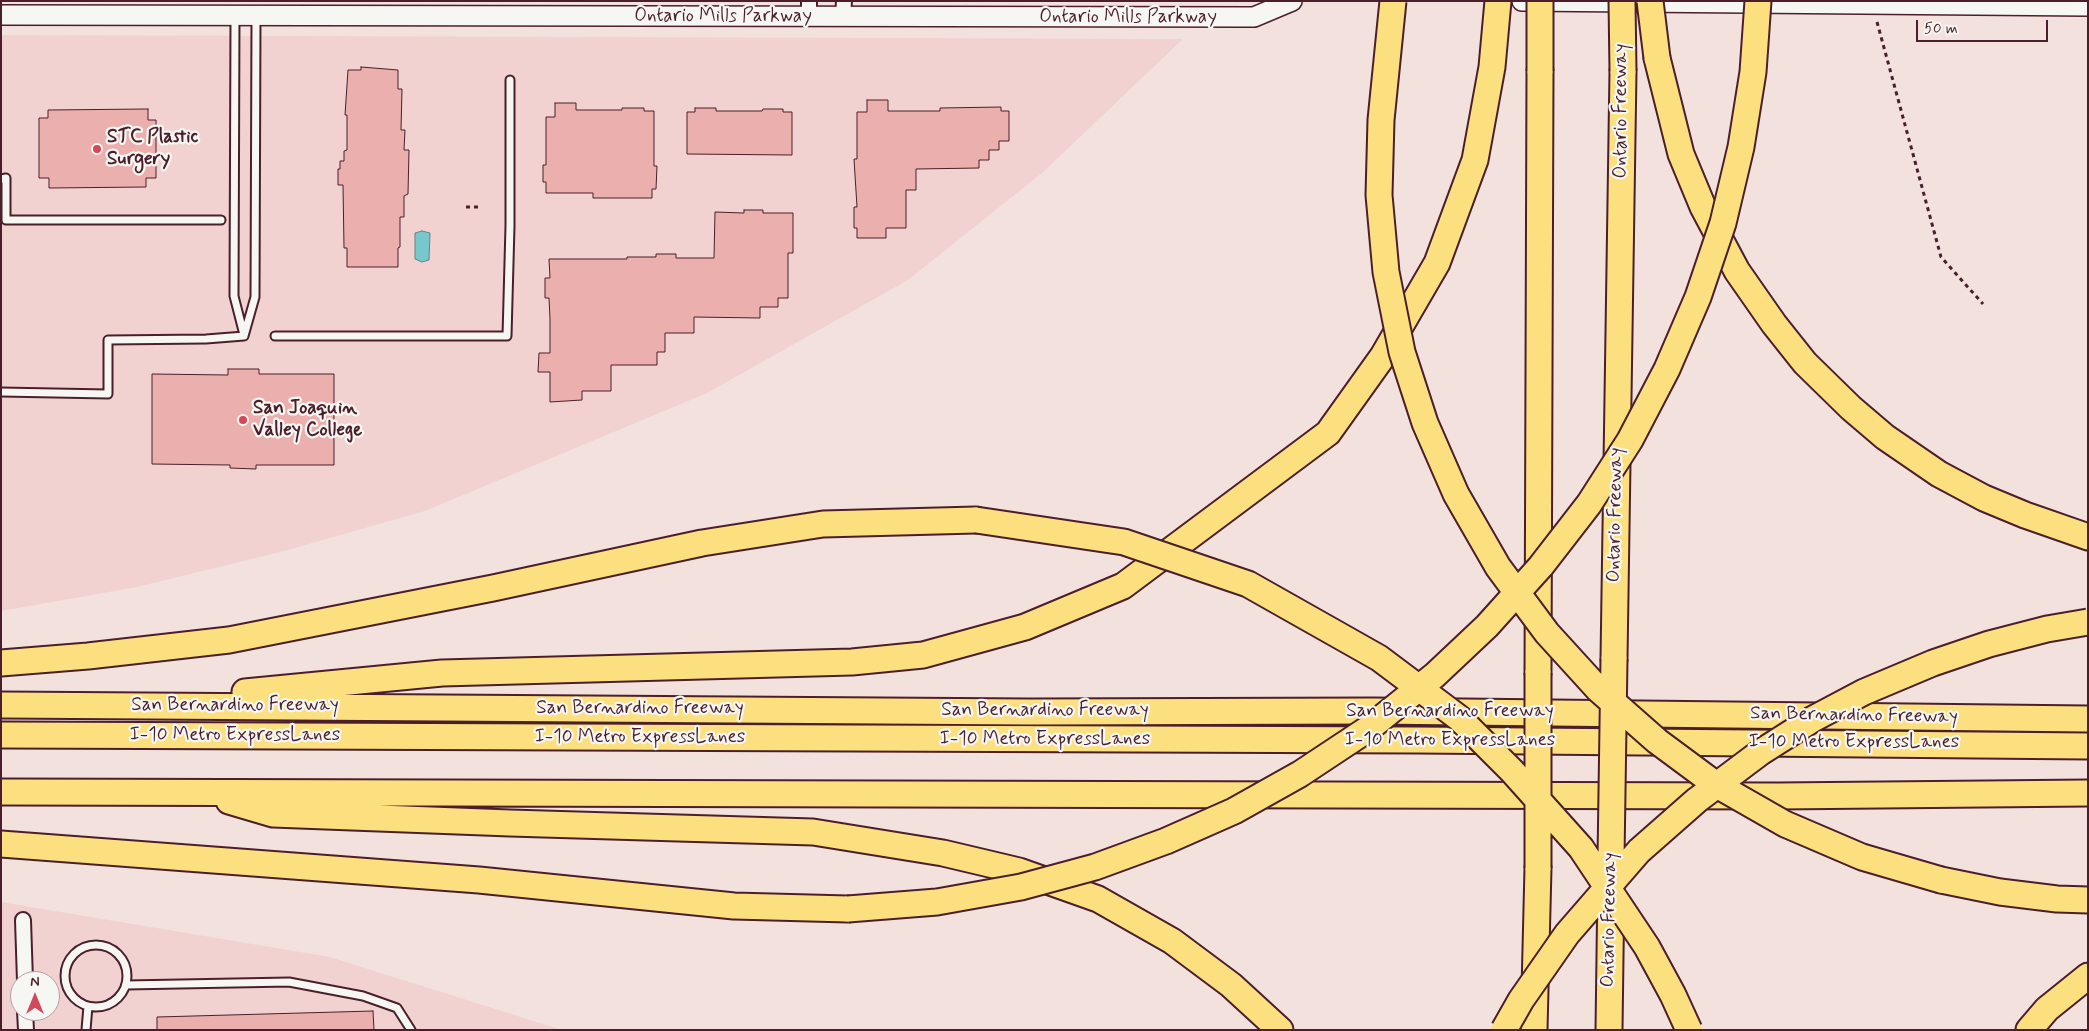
<!DOCTYPE html>
<style>
body{margin:0}
#map{position:relative;width:2089px;height:1031px;overflow:hidden;background:#f3e1de;font-family:Mynerve,sans-serif}
canvas{display:block}
.frame{position:absolute;inset:0;border:2px solid #4a1f2b;pointer-events:none}
.north{position:absolute;left:10px;top:971px;width:50px;height:50px;box-sizing:border-box;background:#f6f6f2;border:1px solid #b1a0a2;border-radius:50%;rotate:0deg;font-size:14px;font-weight:700;line-height:20px;text-align:center;color:#4a1f2b}
.north::after{content:'';display:block;margin:auto;width:18px;height:22px;background:#d1495b;clip-path:polygon(50% 0,100% 100%,50% 72%,0 100%)}
.scale{position:absolute;left:1916px;top:20px;width:132px;height:22px;box-sizing:border-box;border:2px solid #4a1f2b;border-top:0;padding-left:6px;font-size:15px;line-height:18px;white-space:nowrap;color:#4a1f2b;-webkit-text-stroke:4px #f6f6f2;paint-order:stroke}
</style>
<div id="map">
<canvas width="2089" height="1031"></canvas>
<div class="frame"></div>
<div class="north">N</div>
<div class="scale">50 m</div>
</div>
<script>
const ctx = document.querySelector('canvas').getContext('2d');
ctx.lineJoin = 'round';
function paint(path, color) { ctx.fillStyle = color; ctx.fill(path, 'evenodd'); }
const poly = rows => new Path2D(rows.map(r => 'M' + r).join(''));
function trace(path, color, width, dash) { ctx.strokeStyle = color; ctx.lineWidth = width; ctx.lineCap = dash ? 'butt' : 'round'; ctx.setLineDash(dash || []); ctx.stroke(path); }
function drawText(font, color, halo, rows, align = 'center') {
  ctx.font = font + ' Mynerve,sans-serif'; ctx.lineWidth = 4.5; ctx.setLineDash([]); ctx.textBaseline = 'middle'; ctx.strokeStyle = halo; ctx.fillStyle = color; for (const [text, x, y, turn = 0] of rows) {
    ctx.save(); ctx.translate(x, y); ctx.rotate((+turn || 0) * Math.PI / 180); ctx.textAlign = isNaN(turn) ? turn : align; if (halo) ctx.strokeText(text, 0, 0); ctx.fillText(text, 0, 0); ctx.restore();
  }
}
const built = poly([
 [1,35,1183,39,1042,173,908,280,707,393,425,511,284,551,137,587,1,611],
 [1,902,330,957,562,1030,1,1030],
 [20,981,50,981,50,1011,20,1011]
]);
const water = poly([
 [422,231,430,233,429,260,422,262,415,259,415,233,422,231]
]);
const building = poly([
 [361,67,398,70,398,89,402,89,401,130,405,130,404,150,409,150,408,194,404,196,404,217,400,217,400,247,398,248,398,267,347,267,347,248,344,248,343,185,338,185,338,169,340,169,340,161,344,161,344,151,347,150,347,115,345,115,348,70,361,70,361,67],
 [867,100,888,100,888,111,940,111,940,108,1001,107,1001,111,1009,111,1009,141,999,141,999,150,989,150,989,160,979,160,979,168,916,169,916,190,906,190,906,228,886,228,886,238,857,238,857,228,854,228,854,207,857,207,854,159,857,159,857,112,867,112,867,100],
 [555,103,576,103,576,110,622,110,622,108,644,108,644,111,654,111,654,166,657,166,656,189,652,189,652,198,593,198,593,193,546,193,546,182,543,182,543,165,546,165,546,117,555,117,555,103],
 [695,108,716,108,716,111,762,111,763,109,783,109,783,112,792,112,792,155,687,154,687,112,695,112,695,108],
 [148,109,148,120,156,120,156,178,146,178,146,187,49,188,49,178,39,178,39,118,48,118,48,110,148,109],
 [744,210,763,210,763,213,793,213,793,253,788,253,788,298,778,298,778,307,760,307,760,318,694,317,694,333,665,333,665,352,657,352,657,365,611,365,611,391,582,391,582,400,550,402,550,372,538,372,539,353,550,353,550,319,549,298,545,298,545,278,550,278,549,259,627,259,627,257,656,257,656,254,676,254,676,258,714,258,715,212,744,213,744,210],
 [228,369,259,369,259,374,334,374,334,465,256,465,256,469,230,468,230,465,152,464,152,374,228,375,228,369],
 [373,1011,374,1030,157,1030,157,1017,373,1011]
]);
const path = poly([
 [1877,22,1941,257,1983,304],
 [466,207,478,207]
]);
const service = poly([
 [235,17,234,296,244,335],
 [1,179,6,178,6,220,221,220],
 [244,336,255,297,256,18],
 [275,336,507,336,510,226,510,80],
 [1,392,108,394,108,340,206,339,244,336],
 '65 976a31 31 0 1 1 62 0a31 31 0 1 1-62 0Z',
 [126,985,289,982,363,996,397,1008,411,1030],
 [86,1030,88,1006]
]);
const minor = poly([
 [809,1,809,17],
 [843,17,844,1],
 [23,920,25,981],
 [25,1011,26,1030]
]);
const secondary = poly([
 [1522,1,2088,6],
 [1,15,1254,17,1292,1]
]);
const motorway = poly([
 [1657,58,1681,154,1703,207,1737,271,1774,324,1805,363,1851,408,1885,437,1939,474,1984,498,2025,515,2088,537],
 [1614,659,1623,71],
 [1,663,88,656,229,640,493,588,702,543,823,524,976,520],
 [1538,673,1540,71],
 [245,692,442,673,852,662,923,655,1025,627,1123,586,1328,433,1383,356,1437,263,1475,160,1492,67,1498,1],
 [1,705,1030,712,1374,711,2088,719],
 [1,735,1418,740,2088,746],
 [1,792,1778,796,2088,793],
 [229,801,273,814,510,823,813,832,943,853,1019,871,1098,899,1172,941,1231,985,1280,1030],
 [1,844,479,880,734,906,848,909],
 [1941,880,2000,892,2057,899,2088,900],
 [1534,1030,1538,868],
 [1609,1030,1611,882],
 [2029,1030,2047,1009,2088,976]
]);
const motorwayBridge = poly([
 [1393,1,1381,120,1379,195,1386,272,1402,352,1425,423,1456,494,1498,567,1547,633,1598,689,1657,741,1715,784,1785,824,1862,857,1941,880],
 [1540,1,1540,71],
 [1622,1,1623,71],
 [1650,1,1657,58],
 [976,520,1124,542,1248,584,1379,658,1459,718,1512,771,1581,848,1647,947,1673,995,1689,1030],
 [1538,673,1538,868],
 [1611,858,1614,659],
 [848,909,937,902,1021,887,1095,867,1166,841,1234,811,1300,774,1368,729,1435,675,1487,626,1541,566,1589,504,1630,440,1667,369,1698,297,1723,223,1741,147,1753,72,1758,1],
 [1504,1030,1521,1000,1567,934,1639,851,1697,800,1761,752,1813,719,1864,692,1933,663,1989,644,2047,629,2088,622]
]);
const markers = [
 [97,149,5,"#d1495b"],
 [243,420,5,"#d1495b"]
];
const streetNames = [
 ["Ontario Mills Parkway",723,17],
 ["Ontario Mills Parkway",1128,18],
 ["Ontario Freeway",1622,111,-90],
 ["Ontario Freeway",1616,515,-89],
 ["San Bernardino Freeway",235,706],
 ["San Bernardino Freeway",640,709],
 ["San Bernardino Freeway",1045,711],
 ["San Bernardino Freeway",1450,712],
 ["San Bernardino Freeway",1854,716,1],
 ["I-10 Metro ExpressLanes",235,736],
 ["I-10 Metro ExpressLanes",640,738],
 ["I-10 Metro ExpressLanes",1045,740],
 ["I-10 Metro ExpressLanes",1450,741],
 ["I-10 Metro ExpressLanes",1854,743],
 ["Ontario Freeway",1610,920,-89]
];
const poiNames = [
 ["STC Plastic",107,138],
 ["Surgery",107,160],
 ["San Joaquin",253,409],
 ["Valley College",253,431]
];
paint(built, '#f1d2d0');
paint(water, '#77c8cd');
trace(water, '#65848c', 1);
paint(building, '#ebb0ae');
trace(building, '#4a1f2b', 1);
trace(service, '#4a1f2b', 11);
trace(minor, '#4a1f2b', 18);
trace(secondary, '#4a1f2b', 22);
trace(motorway, '#4a1f2b', 29);
trace(path, '#4a1f2b', 3, [4, 4]);
trace(service, '#f6f6f2', 7);
trace(minor, '#f6f6f2', 14);
trace(secondary, '#f6f6f2', 19);
trace(motorway, '#fce080', 25);
trace(motorwayBridge, '#4a1f2b', 29, []);
trace(motorwayBridge, '#fce080', 25);
for (const [x, y, r, color] of markers) { const dot = new Path2D(); dot.arc(x, y, r, 0, 2 * Math.PI); ctx.fillStyle = color; ctx.fill(dot); trace(dot, '#f6f6f2', 2); }
drawText('19px', '#4a1f2b', '#f6f6f2', streetNames);
drawText('bold 19px', '#4a1f2b', '#f6f6f2', poiNames, 'left');
</script>
